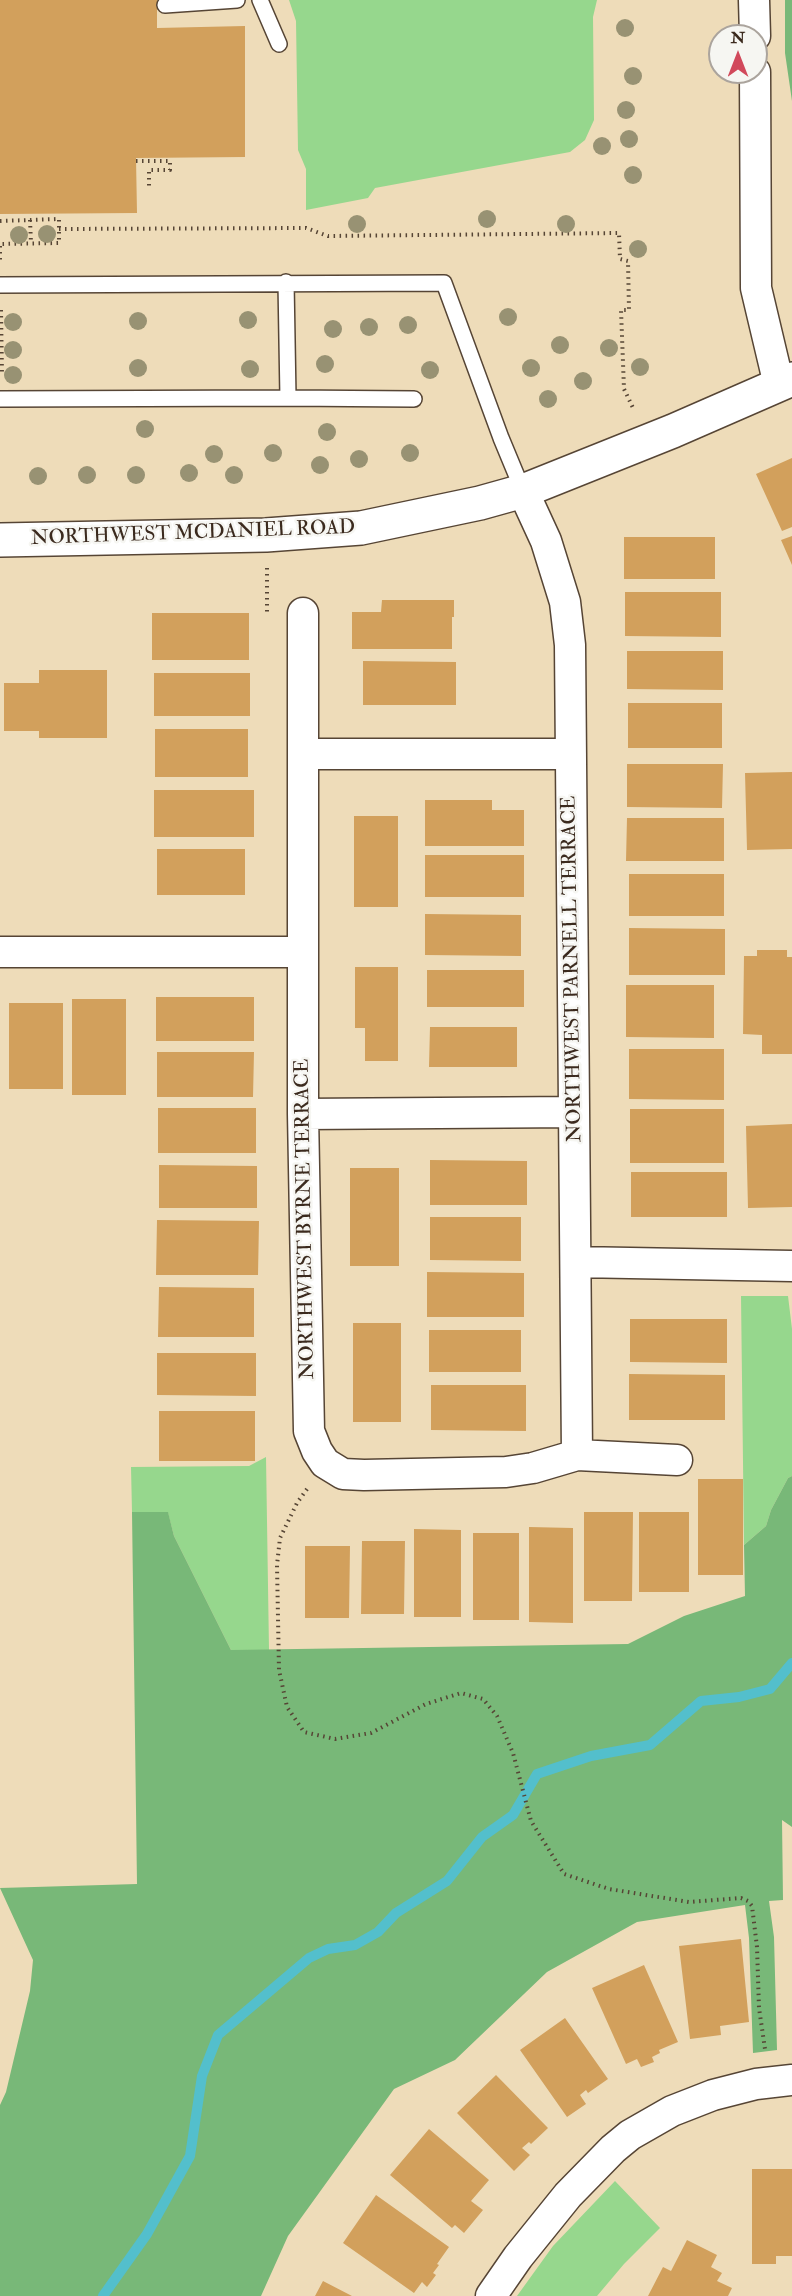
<!DOCTYPE html>
<style>
body{margin:0}
#map{position:relative;width:792px;height:2296px;overflow:hidden;background:#eedcb9;font-family:"IM FELL Double Pica",serif}
canvas{display:block}
.north{position:absolute;left:708px;top:24px;width:60px;height:60px;box-sizing:border-box;background:#f6f6f2;border:2px solid #aba49d;border-radius:50%;rotate:0deg;font-size:16px;font-weight:700;line-height:24px;text-align:center;color:#3b2a1e}
.north::after{content:'';display:block;margin:auto;width:21px;height:27px;background:#d1495b;clip-path:polygon(50% 0,100% 100%,50% 72%,0 100%)}
</style>
<div id="map">
<canvas width="792" height="2296"></canvas>
<div class="north">N</div>
</div>
<script>
const ctx = document.querySelector('canvas').getContext('2d');
ctx.lineJoin = 'round';
function paint(path, color) { ctx.fillStyle = color; ctx.fill(path, 'evenodd'); }
const poly = rows => new Path2D(rows.map(r => 'M' + r).join(''));
function trace(path, color, width, dash) { ctx.strokeStyle = color; ctx.lineWidth = width; ctx.lineCap = dash ? 'butt' : 'round'; ctx.setLineDash(dash || []); ctx.stroke(path); }
function drawText(font, color, halo, rows, align = 'center') {
  ctx.font = font + ' "IM FELL Double Pica",serif'; ctx.lineWidth = 5; ctx.setLineDash([]); ctx.textBaseline = 'middle'; ctx.strokeStyle = halo; ctx.fillStyle = color; for (const [text, x, y, turn = 0] of rows) {
    ctx.save(); ctx.translate(x, y); ctx.rotate((+turn || 0) * Math.PI / 180); ctx.textAlign = isNaN(turn) ? turn : align; if (halo) ctx.strokeText(text, 0, 0); ctx.fillText(text, 0, 0); ctx.restore();
  }
}
const green = poly([
 [289,0,597,0,593,17,594,120,585,140,570,152,375,188,368,198,306,210,306,169,298,150,296,21],
 [741,1296,788,1296,792,1329,792,1476,788,1478,771,1510,766,1526,744,1545],
 [266,1457,269,1650,231,1650,174,1536,168,1513,132,1512,131,1467,249,1466],
 [615,2181,660,2228,624,2264,597,2296,517,2296,553,2246]
]);
const forest = poly([
 [785,0,792,0,792,101,785,53],
 [792,1476,792,1827,782,1820,783,1900,769,1901,774,1937,777,2050,753,2053,749,1938,745,1905,637,1922,547,1972,455,2060,394,2089,288,2236,261,2296,0,2296,0,2105,6,2092,30,1991,33,1960,0,1888,137,1884,132,1512,168,1512,174,1536,231,1650,628,1644,684,1616,745,1596,744,1545,766,1526,771,1510,788,1478]
]);
const stream = poly([
 [103,2296,147,2234,190,2156,202,2076,218,2035,309,1958,328,1949,355,1945,378,1932,396,1913,447,1881,482,1837,513,1815,537,1774,591,1756,650,1745,701,1701,739,1697,770,1689,792,1663]
]);
const building = poly([
 [0,0,157,0,157,28,245,26,245,157,136,158,137,213,0,214],
 [792,458,792,527,782,531,756,474],
 [792,536,792,565,781,540],
 [624,537,715,537,715,579,624,579],
 [625,592,721,592,721,637,625,636],
 [382,600,454,600,454,617,452,617,452,649,352,649,352,612,381,612],
 [152,613,249,613,249,660,152,660],
 [627,651,723,651,723,690,627,689],
 [363,661,456,662,456,705,363,705],
 [39,670,107,670,107,738,39,738,39,731,4,731,4,683,39,683],
 [154,673,250,673,250,716,154,716],
 [628,703,722,703,722,748,628,748],
 [155,729,248,729,248,777,155,777],
 [627,764,723,764,722,808,627,807],
 [792,772,792,849,747,850,745,773],
 [154,790,254,790,254,837,154,837],
 [425,800,492,800,492,810,524,810,524,846,425,846],
 [354,816,398,816,398,907,354,907],
 [627,818,724,818,724,861,626,861],
 [157,849,245,849,245,895,157,895],
 [425,855,524,855,524,897,425,897],
 [629,874,724,874,724,916,629,916],
 [425,914,521,915,521,956,425,955],
 [629,928,725,929,725,975,629,975],
 [757,950,787,950,787,957,792,957,792,1054,762,1054,762,1035,743,1034,744,956,757,956],
 [355,967,398,967,398,1061,365,1061,365,1028,355,1028],
 [427,970,524,970,524,1007,427,1007],
 [626,985,714,985,714,1038,626,1037],
 [156,997,254,997,254,1041,156,1041],
 [72,999,126,999,126,1095,72,1095],
 [9,1003,63,1003,63,1089,9,1089],
 [430,1027,517,1027,517,1067,429,1067],
 [629,1049,724,1049,724,1100,629,1099],
 [157,1052,254,1052,253,1097,157,1097],
 [158,1108,256,1108,256,1153,158,1153],
 [630,1109,724,1109,724,1163,630,1163],
 [792,1124,792,1207,748,1208,746,1126],
 [430,1160,527,1161,527,1205,430,1205],
 [159,1165,257,1166,257,1208,159,1208],
 [350,1168,399,1168,399,1266,350,1266],
 [631,1172,727,1172,727,1217,631,1217],
 [430,1217,521,1217,521,1261,430,1260],
 [157,1220,259,1221,258,1275,156,1275],
 [427,1272,524,1273,524,1317,427,1317],
 [159,1287,254,1288,254,1337,158,1337],
 [630,1319,727,1319,727,1363,630,1362],
 [353,1323,401,1323,401,1422,353,1422],
 [429,1330,521,1330,521,1372,429,1372],
 [157,1353,256,1353,256,1396,157,1395],
 [629,1374,725,1375,725,1420,629,1420],
 [431,1385,526,1385,526,1431,431,1430],
 [159,1411,255,1411,255,1461,159,1461],
 [698,1479,743,1479,743,1575,698,1575],
 [584,1512,633,1512,632,1601,584,1601],
 [639,1512,689,1512,689,1592,639,1592],
 [529,1527,573,1528,573,1623,529,1622],
 [414,1529,461,1530,461,1617,414,1617],
 [473,1533,519,1533,519,1620,473,1620],
 [362,1541,405,1541,404,1614,361,1614],
 [305,1546,350,1546,349,1618,305,1618],
 [741,1939,749,2022,720,2026,721,2035,690,2039,679,1946],
 [644,1965,678,2042,659,2050,660,2053,652,2057,654,2062,641,2067,637,2059,626,2064,592,1988],
 [565,2018,608,2079,588,2093,586,2090,580,2095,586,2104,567,2117,520,2050],
 [496,2075,548,2128,531,2144,529,2142,522,2148,530,2155,514,2171,457,2113],
 [429,2129,489,2180,471,2201,483,2210,464,2233,455,2225,452,2228,390,2175],
 [752,2169,792,2169,792,2256,776,2256,776,2264,752,2264],
 [376,2195,449,2247,437,2264,439,2265,433,2273,436,2275,427,2287,422,2282,414,2293,343,2243],
 [687,2240,717,2255,711,2267,722,2273,717,2281,732,2288,728,2296,648,2296,663,2267,671,2271],
 [323,2281,352,2296,315,2296]
]);
const path = poly([
 [136,161,170,161,170,170,149,170,149,186],
 [30,220,31,243],
 [0,221,59,219,59,243,0,244,0,261],
 [59,229,306,228,328,236,619,233,620,259,628,261,629,310,621,310,624,389,634,410],
 [1,310,2,375],
 [267,568,267,612],
 [307,1489,297,1503,280,1538,277,1565,279,1670,287,1707,304,1732,335,1739,371,1733,426,1704,461,1693,483,1699,497,1716,513,1753,531,1821,564,1874,609,1889,689,1902,741,1898,748,1901,752,1906,757,1947,759,2008,765,2049]
]);
const lane = poly([
 [260,0,279,44],
 [165,5,237,0],
 [0,285,444,283,501,438,523,491],
 [288,398,414,399],
 [0,399,288,398,286,282]
]);
const street = poly([
 [754,0,755,36],
 [755,72,756,288,779,385],
 [523,491,546,541,565,602,570,645,577,1455],
 [303,613,303,1114,309,1431,317,1451,325,1463,343,1474,364,1475,506,1472,533,1468,577,1455,677,1460],
 [303,754,571,754],
 [0,952,302,952],
 [303,1114,574,1112],
 [576,1262,792,1266],
 [491,2296,518,2257,568,2195,613,2149,630,2135,672,2111,713,2095,756,2084,792,2080]
]);
const secondary = poly([
 [0,540,266,535,361,528,480,503,523,491,673,431,792,379]
]);
const trees = [
 [625,28],
 [633,76],
 [626,110],
 [629,139],
 [602,146],
 [633,175],
 [487,219],
 [357,224],
 [566,224],
 [47,234],
 [19,235],
 [638,249],
 [508,317],
 [248,320],
 [138,321],
 [13,322],
 [408,325],
 [369,327],
 [333,329],
 [560,345],
 [609,348],
 [13,350],
 [325,364],
 [640,367],
 [138,368],
 [531,368],
 [250,369],
 [430,370],
 [13,375],
 [583,381],
 [548,399],
 [145,429],
 [327,432],
 [273,453],
 [410,453],
 [214,454],
 [359,459],
 [320,465],
 [189,473],
 [87,475],
 [136,475],
 [234,475],
 [38,476]
];
const streetNames = [
 ["NORTHWEST MCDANIEL ROAD",193,534,-2],
 ["NORTHWEST PARNELL TERRACE",573,969,-91],
 ["NORTHWEST BYRNE TERRACE",306,1219,-91]
];
paint(green, '#96d78d');
paint(forest, '#78b878');
trace(stream, '#53bfcc', 10);
paint(building, '#d2a05c');
trace(lane, '#564535', 18);
trace(street, '#564535', 33);
trace(secondary, '#564535', 36);
trace(path, '#564535', 4, [1.5, 4.5]);
trace(lane, '#fff', 15);
trace(street, '#fff', 30);
trace(secondary, '#fff', 33);
ctx.fillStyle = '#989273';
for (const [x, y] of trees) { ctx.beginPath(); ctx.arc(x, y, 9, 0, 2 * Math.PI); ctx.fill(); }
drawText('20px', '#3b2a1e', '#f6f6f2', streetNames);
</script>
